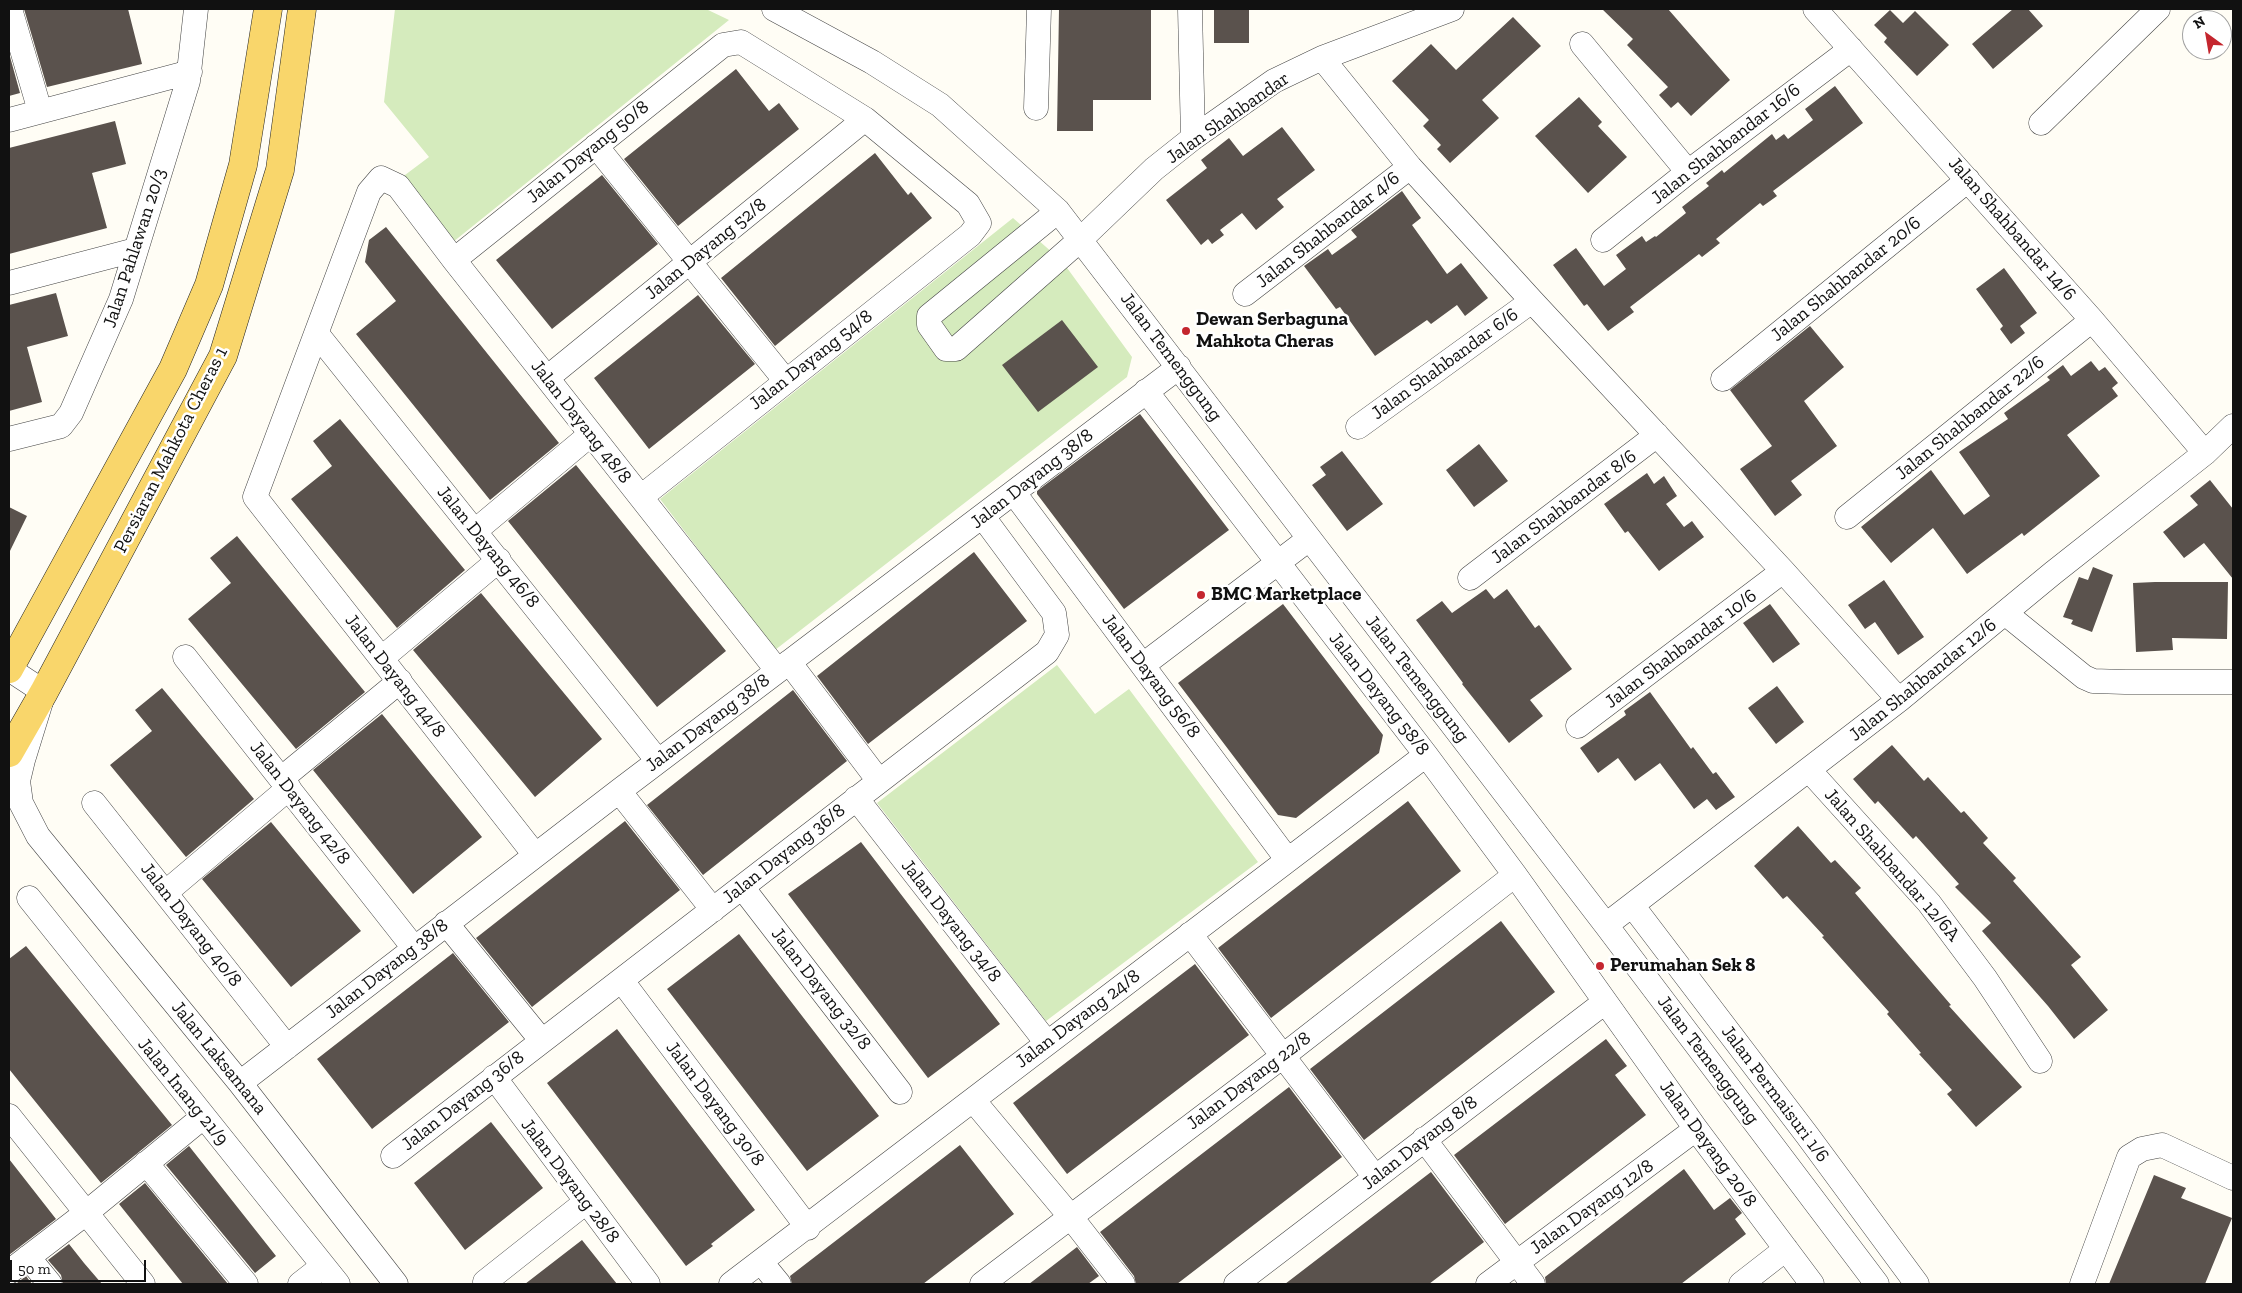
<!DOCTYPE html>
<style>
body{margin:0}
#map{position:relative;width:2242px;height:1293px;overflow:hidden;background:#fffdf5;font-family:"Zilla Slab",serif}
canvas{display:block}
.frame{position:absolute;inset:0;border:10px solid #111;pointer-events:none}
.north{position:absolute;left:2182px;top:10px;width:50px;height:50px;box-sizing:border-box;background:#fff;border:1px solid #a0a0a0;border-radius:50%;rotate:328deg;font-size:14px;font-weight:700;line-height:20px;text-align:center;color:#111}
.north::after{content:'';display:block;margin:auto;width:18px;height:22px;background:#c4262e;clip-path:polygon(50% 0,100% 100%,50% 72%,0 100%)}
.scale{position:absolute;left:10px;top:1260px;width:136px;height:22px;box-sizing:border-box;border:2px solid #111;border-top:0;padding-left:6px;font-size:15px;line-height:18px;white-space:nowrap;color:#111;-webkit-text-stroke:4px #fff;paint-order:stroke}
</style>
<div id="map">
<canvas width="2242" height="1293"></canvas>
<div class="frame"></div>
<div class="north">N</div>
<div class="scale">50 m</div>
</div>
<script>
const ctx = document.querySelector('canvas').getContext('2d');
ctx.lineJoin = 'round';
function paint(path, color) { ctx.fillStyle = color; ctx.fill(path, 'evenodd'); }
const poly = rows => new Path2D(rows.map(r => 'M' + r).join(''));
function trace(path, color, width, dash) { ctx.strokeStyle = color; ctx.lineWidth = width; ctx.lineCap = dash ? 'butt' : 'round'; ctx.setLineDash(dash || []); ctx.stroke(path); }
function drawText(font, color, halo, rows, align = 'center') {
  ctx.font = font + ' "Zilla Slab",serif'; ctx.lineWidth = 5; ctx.setLineDash([]); ctx.textBaseline = 'middle'; ctx.strokeStyle = halo; ctx.fillStyle = color; for (const [text, x, y, turn = 0] of rows) {
    ctx.save(); ctx.translate(x, y); ctx.rotate((+turn || 0) * Math.PI / 180); ctx.textAlign = isNaN(turn) ? turn : align; if (halo) ctx.strokeText(text, 0, 0); ctx.fillText(text, 0, 0); ctx.restore();
  }
}
const green = poly([
 [395,9,706,9,729,20,453,242,401,178,429,157,384,102],
 [1013,218,1062,261,1132,357,1127,377,775,650,660,499],
 [1057,665,1095,714,1129,689,1258,862,1046,1021,877,803]
]);
const building = poly([
 [24,9,128,9,142,64,47,87],
 [1059,9,1151,9,1151,100,1093,100,1093,131,1057,131],
 [1214,9,1249,9,1249,43,1214,43],
 [1602,9,1668,9,1730,80,1691,116,1678,102,1671,108,1659,95,1668,87,1627,45,1633,39],
 [2013,9,2028,9,2043,26,1993,69,1972,44],
 [1890,10,1903,23,1915,11,1949,45,1917,76,1884,42,1887,38,1874,25],
 [1513,17,1541,46,1482,100,1499,118,1450,163,1437,149,1441,145,1423,126,1429,120,1392,81,1431,44,1456,70],
 [9,53,20,93,9,96],
 [736,69,769,111,779,103,799,129,678,226,624,159],
 [1835,86,1863,123,1773,191,1777,196,1763,206,1760,203,1716,239,1720,243,1702,257,1699,254,1630,307,1634,312,1608,331,1587,304,1584,306,1553,265,1576,248,1604,286,1626,269,1616,255,1642,236,1646,242,1655,236,1656,237,1686,213,1682,207,1709,186,1706,183,1722,170,1724,173,1772,134,1776,140,1784,134,1788,139,1813,120,1805,109],
 [1579,97,1602,122,1598,126,1627,157,1588,193,1535,136],
 [115,121,126,164,92,173,107,228,9,254,9,148],
 [1282,127,1315,170,1277,199,1284,207,1256,230,1242,213,1220,230,1224,235,1212,244,1208,239,1201,245,1166,200,1207,168,1201,160,1229,138,1243,156],
 [875,153,908,195,911,192,932,218,775,346,721,278],
 [602,175,658,244,552,329,496,260],
 [1402,191,1421,218,1412,225,1447,274,1461,263,1488,298,1465,316,1457,305,1431,324,1427,320,1375,356,1340,307,1336,309,1304,266,1328,249,1332,255,1357,237,1351,230],
 [386,227,559,443,490,500,356,334,396,301,365,262,369,240],
 [2004,268,2037,313,2020,326,2025,333,2011,344,2000,329,2003,326,1976,289],
 [56,293,68,336,27,347,42,402,9,411,9,305],
 [698,295,755,364,649,449,594,378],
 [1062,320,1098,367,1038,412,1002,365],
 [1810,326,1844,367,1804,401,1837,446,1791,481,1802,495,1775,516,1740,469,1772,446,1730,390],
 [2091,361,2099,371,2105,367,2118,383,2112,388,2118,396,2067,435,2100,476,2024,536,2022,533,1967,574,1933,528,1891,563,1861,527,1931,470,1964,515,1990,496,1959,452,2008,419,2004,413,2050,380,2047,377,2063,365,2071,376],
 [1140,414,1229,530,1124,609,1037,494,1037,491],
 [340,419,465,570,397,628,291,499,332,466,313,441],
 [1479,444,1508,481,1474,507,1446,470],
 [1342,451,1383,504,1347,531,1312,485,1326,475,1320,467],
 [576,465,726,651,657,707,508,521],
 [1647,473,1654,484,1664,476,1677,496,1666,504,1684,527,1692,521,1704,537,1659,571,1628,531,1625,533,1604,504],
 [2210,480,2233,509,2233,579,2204,543,2184,558,2163,532,2198,505,2190,496],
 [9,507,27,516,9,553],
 [237,536,365,692,296,749,188,619,231,583,210,558],
 [974,552,1027,621,868,744,817,676],
 [2093,567,2113,575,2092,632,2071,624,2073,620,2063,617,2079,577,2088,580],
 [1884,580,1924,637,1898,655,1875,622,1865,629,1848,605],
 [2155,582,2228,582,2227,639,2172,638,2173,650,2136,652,2133,583],
 [1486,589,1494,599,1507,589,1535,628,1539,625,1572,669,1530,700,1543,716,1509,743,1462,684,1463,683,1416,620,1442,601,1452,613],
 [481,593,602,739,535,797,413,650],
 [1283,604,1383,735,1379,753,1296,818,1278,815,1178,683],
 [1770,604,1800,644,1773,663,1743,623],
 [1777,686,1804,722,1776,744,1748,708],
 [162,688,254,799,186,857,110,765,152,731,135,710],
 [793,690,847,761,703,875,647,805],
 [1650,692,1691,749,1693,747,1713,774,1716,772,1735,797,1716,810,1707,799,1694,809,1660,763,1635,781,1618,758,1598,773,1580,748,1626,715,1624,711],
 [382,714,482,837,413,894,313,770],
 [1892,745,1924,781,1928,777,1961,813,1964,811,1988,838,1983,843,2016,878,2013,881,2081,957,2071,965,2108,1010,2074,1039,2048,1006,1982,931,1991,923,1955,887,1959,884,1916,836,1913,839,1878,801,1875,804,1853,779],
 [1408,801,1461,871,1271,1018,1218,948],
 [625,821,680,890,532,1007,476,938],
 [271,822,361,931,291,987,202,879],
 [1798,826,1831,863,1835,860,1861,888,1855,893,1951,1005,1949,1006,2022,1087,1976,1127,1947,1094,1952,1090,1919,1054,1921,1053,1887,1014,1889,1012,1822,937,1824,936,1787,896,1783,899,1754,866],
 [861,842,1000,1024,928,1078,788,894],
 [1501,921,1555,992,1364,1140,1310,1069],
 [739,934,879,1116,807,1171,667,989],
 [26,946,172,1125,101,1183,9,1069,9,959],
 [453,953,509,1022,372,1129,317,1059],
 [1195,964,1249,1035,1067,1174,1013,1103],
 [617,1029,755,1210,711,1244,713,1246,686,1266,547,1083],
 [1606,1039,1627,1066,1615,1075,1646,1115,1505,1224,1454,1155],
 [1289,1087,1342,1157,1177,1284,1136,1284,1134,1276,1100,1232],
 [491,1122,543,1188,465,1250,414,1183],
 [960,1145,1014,1214,923,1284,792,1284,790,1276],
 [189,1146,276,1256,255,1273,166,1165],
 [9,1159,56,1219,9,1255],
 [1684,1169,1714,1210,1730,1198,1742,1213,1735,1219,1746,1234,1681,1284,1546,1284,1545,1277],
 [1431,1172,1484,1242,1429,1284,1285,1284],
 [2154,1175,2186,1188,2181,1198,2232,1218,2205,1284,2109,1284],
 [145,1183,228,1284,183,1284,119,1204],
 [582,1240,617,1284,525,1284,569,1250],
 [69,1244,84,1263,102,1284,63,1284,61,1275,48,1260],
 [1077,1247,1099,1276,1088,1284,1029,1284],
 [26,1276,32,1284,14,1284,17,1283]
]);
const minor = poly([
 [10,9,40,111],
 [774,9,872,62,940,105,1058,211,1606,925,1877,1284],
 [1190,9,1193,138],
 [1815,9,2092,320,2205,453],
 [1582,44,1688,172],
 [1322,58,1410,167,1532,301,1783,571,1899,700],
 [1036,108,1039,9],
 [9,120,190,72],
 [2041,123,2158,9],
 [596,146,785,380],
 [1058,211,929,316,929,325,946,349,956,349,1081,239,1154,169,1193,138,1274,81,1322,58,1452,9],
 [1603,240,1688,172,1851,49],
 [454,260,723,45,741,42,865,119,968,204,979,223,970,235,641,497],
 [9,283,135,250],
 [1245,294,1410,167],
 [317,334,658,761],
 [547,378,865,119],
 [1723,379,1968,180],
 [1146,391,1426,755,1515,875,1696,1129,1812,1284],
 [1358,427,1532,301],
 [9,439,61,426,71,413,121,299,188,81,196,9],
 [1014,493,1287,859],
 [1847,517,2092,320],
 [475,531,591,434],
 [1470,578,1657,435],
 [2005,613,2084,677,2093,681,2125,682,2233,682],
 [185,657,414,948],
 [382,658,499,560],
 [789,662,879,781],
 [1143,665,1309,539],
 [9,669,44,692,23,760,18,781,21,803,38,836,240,1083,396,1284],
 [1578,726,1783,571],
 [1809,770,1929,903,1985,978,2040,1061],
 [281,779,400,681],
 [619,791,713,910],
 [856,798,1047,1043],
 [94,803,287,1047],
 [535,855,255,497,369,192,381,178,398,186,454,260,777,670],
 [742,887,900,1092],
 [165,893,289,788],
 [29,898,338,1284],
 [1632,905,1807,1135,1917,1284],
 [446,923,542,1041],
 [1606,925,1899,700,2053,573,2205,453,2233,426],
 [1190,934,1375,1177],
 [622,981,808,1228],
 [494,1077,648,1284],
 [240,1083,619,791,1179,367],
 [973,1100,1070,1216,1123,1284],
 [9,1116,143,1284],
 [1424,1139,1533,1284],
 [393,1156,1047,652,1057,635,1054,613,983,517],
 [146,1163,246,1284],
 [28,1257,50,1284],
 [761,1262,779,1284],
 [9,1272,86,1213,203,1117],
 [485,1282,586,1202],
 [300,1284,323,1266],
 [731,1284,1426,755],
 [982,1284,1283,1056,1515,875],
 [1236,1284,1605,1002],
 [1488,1284,1696,1129],
 [1741,1284,1786,1249],
 [2082,1284,2129,1157,2142,1149,2162,1145,2233,1178]
]);
const major = poly([
 [9,669,173,369,209,285,243,165,268,9],
 [9,753,44,692,223,356,280,170,302,9]
]);
const markers = [
 [1186,331,5,"#c4262e"],
 [1201,595,5,"#c4262e"],
 [1600,966,5,"#c4262e"]
];
const streetNames = [
 ["Jalan Shahbandar",1228,118,-35],
 ["Jalan Shahbandar 16/6",1726,144,-38],
 ["Jalan Dayang 50/8",588,152,-39],
 ["Jalan Shahbandar 14/6",2012,229,49],
 ["Jalan Shahbandar 4/6",1328,230,-38],
 ["Jalan Pahlawan 20/3",135,248,-72],
 ["Jalan Dayang 52/8",706,249,-39],
 ["Jalan Shahbandar 20/6",1846,279,-39],
 ["Jalan Temenggung",1171,357,53],
 ["Jalan Dayang 54/8",811,360,-38],
 ["Jalan Shahbandar 6/6",1445,364,-36],
 ["Jalan Shahbandar 22/6",1970,418,-39],
 ["Jalan Dayang 48/8",581,422,52],
 ["Persiaran Mahkota Cheras 1",171,450,-63],
 ["Jalan Dayang 38/8",1032,479,-38],
 ["Jalan Shahbandar 8/6",1564,507,-37],
 ["Jalan Dayang 46/8",488,547,51],
 ["Jalan Shahbandar 10/6",1681,649,-37],
 ["Jalan Dayang 44/8",395,676,52],
 ["Jalan Dayang 56/8",1151,676,53],
 ["Jalan Temenggung",1417,679,52],
 ["Jalan Shahbandar 12/6",1923,680,-39],
 ["Jalan Dayang 58/8",1379,694,52],
 ["Jalan Dayang 38/8",708,723,-37],
 ["Jalan Dayang 42/8",300,803,52],
 ["Jalan Dayang 36/8",784,854,-38],
 ["Jalan Shahbandar 12/6A",1892,865,49],
 ["Jalan Dayang 34/8",951,921,52],
 ["Jalan Dayang 40/8",191,925,52],
 ["Jalan Dayang 38/8",387,969,-38],
 ["Jalan Dayang 32/8",821,989,52],
 ["Jalan Dayang 24/8",1078,1019,-37],
 ["Jalan Laksamana",219,1058,51],
 ["Jalan Temenggung",1708,1060,53],
 ["Jalan Dayang 22/8",1249,1081,-37],
 ["Jalan Inang 21/9",183,1092,51],
 ["Jalan Permaisuri 1/6",1775,1094,53],
 ["Jalan Dayang 36/8",463,1101,-38],
 ["Jalan Dayang 30/8",715,1104,53],
 ["Jalan Dayang 8/8",1420,1143,-38],
 ["Jalan Dayang 20/8",1708,1144,54],
 ["Jalan Dayang 28/8",570,1181,53],
 ["Jalan Dayang 12/8",1592,1207,-36]
];
const poiNames = [
 ["Dewan Serbaguna",1196,320],
 ["Mahkota Cheras",1196,342],
 ["BMC Marketplace",1211,595],
 ["Perumahan Sek 8",1610,966]
];
paint(green, '#d5ebbd');
paint(building, '#5a524d');
trace(minor, '#444', 25);
trace(major, '#222', 29);
trace(minor, '#fff', 24);
trace(major, '#f9d66b', 28);
for (const [x, y, r, color] of markers) { const dot = new Path2D(); dot.arc(x, y, r, 0, 2 * Math.PI); ctx.fillStyle = color; ctx.fill(dot); trace(dot, '#fff', 2); }
drawText('19px', '#111', '#fff', streetNames);
drawText('bold 19px', '#111', '#fff', poiNames, 'left');
</script>
